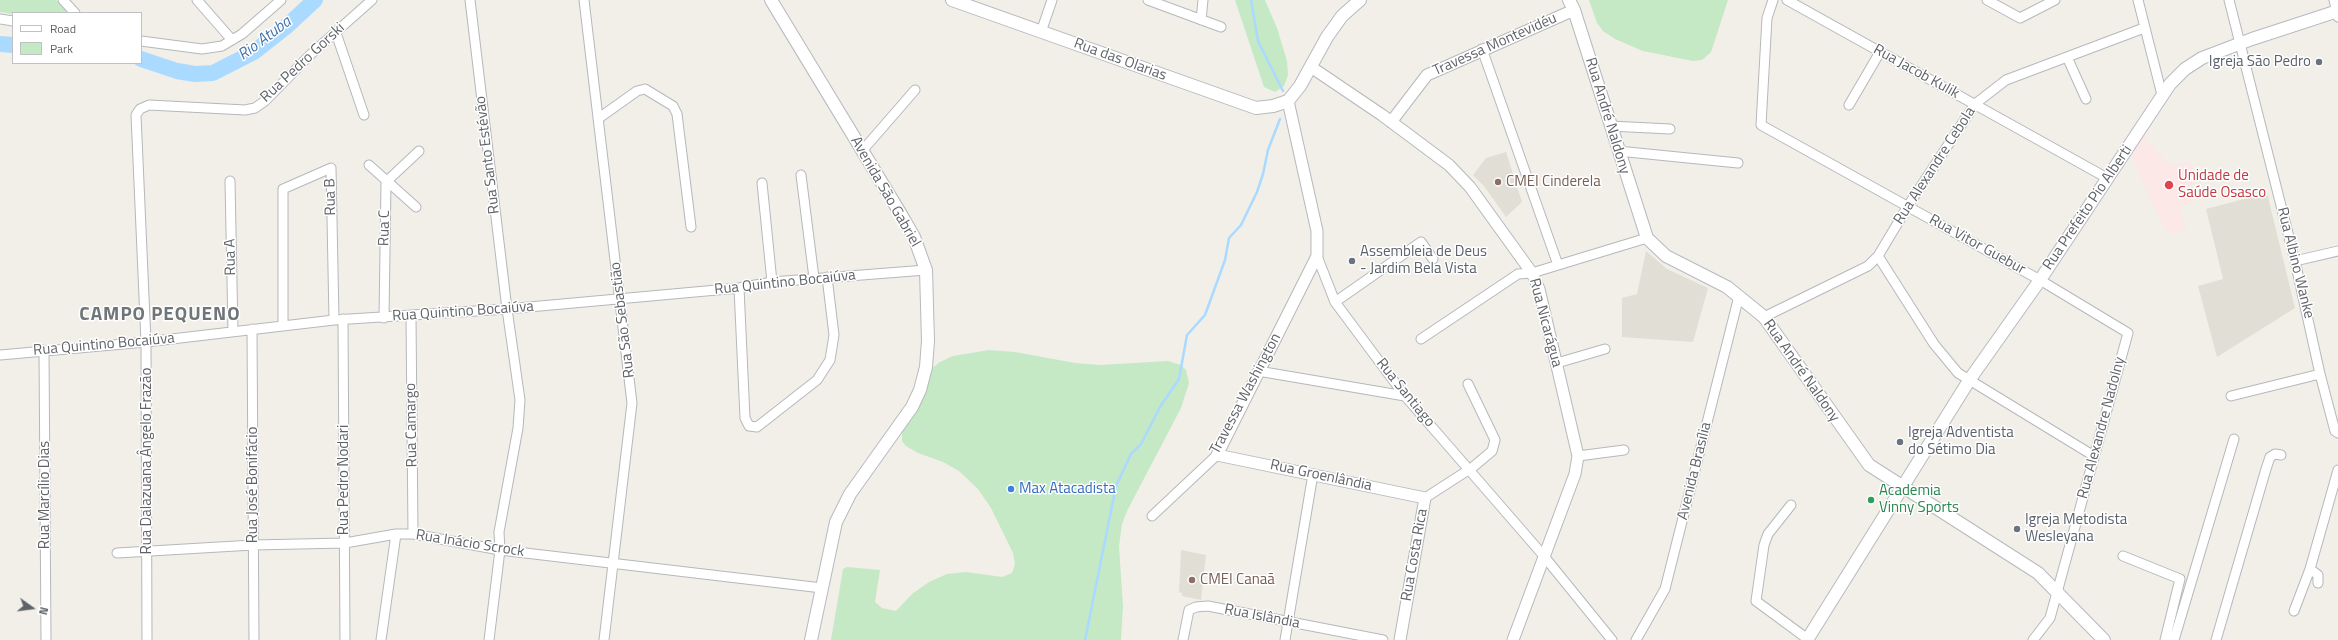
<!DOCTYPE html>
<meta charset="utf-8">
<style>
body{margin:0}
#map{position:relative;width:2338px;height:640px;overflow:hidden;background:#f1efe8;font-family:"Titillium Web",sans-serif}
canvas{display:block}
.legend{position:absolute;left:12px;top:12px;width:130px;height:52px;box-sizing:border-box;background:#fff;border:1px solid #bfc1c3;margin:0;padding:5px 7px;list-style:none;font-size:12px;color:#5f6368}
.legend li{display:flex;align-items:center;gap:8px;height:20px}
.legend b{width:20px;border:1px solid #bfc1c3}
.north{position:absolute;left:12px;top:588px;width:40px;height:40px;-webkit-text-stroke:3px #fff;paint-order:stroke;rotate:104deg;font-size:11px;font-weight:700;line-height:16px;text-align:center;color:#5f6368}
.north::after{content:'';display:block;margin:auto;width:14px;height:18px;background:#5f6368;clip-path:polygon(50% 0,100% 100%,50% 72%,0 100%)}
</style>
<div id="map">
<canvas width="2338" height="640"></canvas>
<ul class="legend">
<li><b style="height:5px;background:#fff"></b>Road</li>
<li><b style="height:11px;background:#c5e8c5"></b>Park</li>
</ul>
<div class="north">N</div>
</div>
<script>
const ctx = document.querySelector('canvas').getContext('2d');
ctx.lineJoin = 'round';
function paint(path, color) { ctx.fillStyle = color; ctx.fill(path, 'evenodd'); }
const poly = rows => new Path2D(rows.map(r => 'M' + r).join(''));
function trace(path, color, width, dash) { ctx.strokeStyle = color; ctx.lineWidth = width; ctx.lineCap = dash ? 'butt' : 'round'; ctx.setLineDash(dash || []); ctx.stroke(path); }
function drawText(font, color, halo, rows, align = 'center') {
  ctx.font = font + ' "Titillium Web",sans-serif'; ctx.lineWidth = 3; ctx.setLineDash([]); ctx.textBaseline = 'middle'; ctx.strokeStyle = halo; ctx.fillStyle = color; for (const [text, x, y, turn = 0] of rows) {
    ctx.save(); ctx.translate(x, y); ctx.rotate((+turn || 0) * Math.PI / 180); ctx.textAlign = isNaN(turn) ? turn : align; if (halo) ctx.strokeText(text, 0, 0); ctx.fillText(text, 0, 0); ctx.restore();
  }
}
const education = poly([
 [1506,152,1522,202,1506,217,1484,186,1473,175,1486,158],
 [2267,193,2295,308,2217,357,2198,286,2223,279,2206,209],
 [1646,251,1667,269,1708,288,1693,342,1622,337,1622,298,1637,294],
 [1181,550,1206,555,1201,600,1182,596,1182,593,1179,592]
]);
const medical = poly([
 [2143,136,2171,166,2190,161,2196,184,2191,185,2195,201,2180,206,2186,231,2169,234,2154,208,2131,155]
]);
const green = poly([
 [0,0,56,0,68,13,13,14,0,12],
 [1235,0,1265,0,1277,28,1287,61,1288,75,1284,86,1275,92,1264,87],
 [1589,0,1728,0,1711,52,1702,60,1693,61,1643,51,1615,39,1603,31,1597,23],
 [989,350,1015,352,1075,363,1100,365,1168,361,1181,365,1186,370,1189,383,1181,408,1127,511,1122,524,1119,546,1123,607,1121,640,831,640,843,569,847,567,880,570,875,602,882,608,896,611,912,594,929,582,947,574,966,572,1002,577,1012,573,1015,564,1013,553,991,508,978,489,959,471,943,462,918,453,906,446,902,441,902,429,926,373,940,362,953,356]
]);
const stream = poly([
 [1251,0,1258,41,1283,91],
 [1085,640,1116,486,1131,454,1141,444,1160,407,1179,379,1187,335,1205,315,1225,260,1229,238,1241,225,1257,192,1263,174,1268,150,1280,119]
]);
const river = poly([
 [0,44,13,45],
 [141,59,177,71,195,74,213,73,254,52,287,26,315,0]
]);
const minor = poly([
 [63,0,75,13],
 [197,0,232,40],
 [470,0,507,309,520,400,518,428,499,532,500,550,489,640],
 [584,0,632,403,604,640],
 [1148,0,1221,27],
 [1773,0,1767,18,1761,125,2040,280,2128,333,2050,618,2033,640],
 [1787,0,2107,178],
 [1987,0,2020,18,2055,0],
 [2138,0,2162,95],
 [2229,0,2295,261,2320,374,2335,431,2338,433],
 [2334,0,2338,17],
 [0,19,13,21],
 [1201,20,1203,0],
 [1041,32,1052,0],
 [336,33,364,115],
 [141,41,202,49,222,46,242,34,281,0],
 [1482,49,1558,265],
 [2067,57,2086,99],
 [1849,105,1880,52],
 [599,118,637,91,645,89,673,106,677,114,691,227],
 [1610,126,1670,129],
 [862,151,915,90],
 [1618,151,1738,163],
 [369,165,416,207],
 [801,175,814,278],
 [230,181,233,332],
 [762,183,772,282],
 [1317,256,1335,302,1405,396,1543,555,1612,640],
 [1878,256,1934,344,1958,373,2094,456],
 [2295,261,2338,251],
 [739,288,745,418,749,426,757,427,817,380,830,360,834,335,827,277],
 [1335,302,1421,242,1433,259],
 [411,316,413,534],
 [1764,317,1868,266,1878,256,1908,206,1975,104,2006,80,2144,28],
 [384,318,386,182,419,151],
 [343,319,345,640],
 [283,326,283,189,331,168,334,320],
 [252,329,254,640],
 [1421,339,1518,274,1532,273,1647,238],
 [44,350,46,640],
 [0,355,146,342,334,320,507,309,739,288,772,282,926,270],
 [1557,363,1605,349],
 [1258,371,1405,396],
 [2231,396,2320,374],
 [1578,456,1624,450],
 [1425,498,1473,467,1492,451,1495,440,1468,384],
 [1791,505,1768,534,1764,545,1756,601,1809,640],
 [1152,516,1217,455],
 [117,553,253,545,345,543,396,534,413,534,500,550,822,588],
 [2123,556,2180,579,2165,640],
 [2310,569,2318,575,2318,583],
 [2294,611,2310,569,2338,470],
 [147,640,146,342,136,115,140,109,149,105,245,110,255,108,265,101,311,54,372,0],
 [381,640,396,534],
 [1183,640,1189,610,1196,607,1208,606,1383,640],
 [1285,640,1313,474],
 [1636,640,1665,589,1739,296],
 [2174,640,2234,439],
 [2216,640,2266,469,2270,457,2275,454,2281,455]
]);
const tertiary = poly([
 [1311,67,1382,115,1449,165,1470,187,1532,273,1539,289,1578,456,1575,474,1513,640],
 [1288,101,1317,231,1317,256,1217,455,1425,498,1400,640],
 [1391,122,1427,75,1574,10]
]);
const secondary = poly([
 [771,0,899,211,914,237,926,270,928,341,926,367,920,390,912,407,850,494,836,522,811,640],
 [952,0,1256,108,1273,106,1288,101,1300,86,1327,37,1342,16,1360,0],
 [1569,0,1574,10,1647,238,1666,256,1727,287,1764,317,1869,465,2038,573,2104,640],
 [1807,640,1970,379,2040,280,2170,84,2185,69,2202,58,2252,39,2338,11]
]);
const markers = [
 [2319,62,4,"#6b7280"],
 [1498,182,4,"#8d6e63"],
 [2169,185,5,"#e0444e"],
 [1352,261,4,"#6b7280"],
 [1900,442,4,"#6b7280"],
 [1011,489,4,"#3f7fe0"],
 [1871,500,4,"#2e9e5b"],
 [2017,529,4,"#6b7280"],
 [1192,580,4,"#8d6e63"]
];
const streetNames = [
 ["Travessa Montevidéu",1495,45,-24],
 ["Rua das Olarias",1120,60,20],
 ["Rua Pedro Gorski",303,63,-43],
 ["Rua Jacob Kulik",1916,72,29],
 ["Rua André Naldony",1607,116,73],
 ["Rua Santo Estévão",488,155,-97],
 ["Rua Alexandre Cebola",1935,166,-57],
 ["Avenida São Gabriel",885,192,60],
 ["Rua B",331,197,-91],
 ["Rua Prefeito Pio Alberti",2088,208,-56],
 ["Rua C",385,228,-89],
 ["Rua Vitor Guebur",1977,245,29],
 ["Rua A",231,257,-91],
 ["Rua Albino Wanke",2295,263,76],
 ["Rua Quintino Bocaiúva",785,283,-6],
 ["Rua Quintino Bocaiúva",463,312,-4],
 ["Rua São Sebastião",623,320,-97],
 ["Rua Nicarágua",1545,323,75],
 ["Rua Quintino Bocaiúva",104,345,-5],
 ["Rua André Naldony",1801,371,55],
 ["Rua Santiago",1405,393,51],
 ["Travessa Washington",1246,394,-62],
 ["Rua Camargo",412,425,-91],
 ["Rua Alexandre Nadolny",2102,428,-75],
 ["Rua Dalazuana Ângelo Frazão",147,461,-90],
 ["Avenida Brasília",1695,471,-76],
 ["Rua Groenlândia",1321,476,12],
 ["Rua Pedro Nodari",344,480,-90],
 ["Rua José Bonifácio",253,485,-90],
 ["Rua Marcílio Dias",45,495,-90],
 ["Rua Inácio Scrock",470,544,9],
 ["Rua Costa Rica",1415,555,-80],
 ["Rua Islândia",1262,617,11]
];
const worshipNames = [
 ["Igreja São Pedro",2311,62,"right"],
 ["Assembleia de Deus",1360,252],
 ["- Jardim Bela Vista",1360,269],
 ["Igreja Adventista",1908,433],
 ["do Sétimo Dia",1908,450],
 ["Igreja Metodista",2025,520],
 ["Wesleyana",2025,537]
];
const healthNames = [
 ["Unidade de",2178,176],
 ["Saúde Osasco",2178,193]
];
const educationNames = [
 ["CMEI Cinderela",1506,182],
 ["CMEI Canaã",1200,580]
];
const shopNames = [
 ["Max Atacadista",1019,489]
];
const leisureNames = [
 ["Academia",1879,491],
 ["Vinny Sports",1879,508]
];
const waterNames = [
 ["Rio Atuba",265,39,-37]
];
const districtNames = [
 ["CAMPO PEQUENO",160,315]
];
paint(education, '#e1ded6');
paint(medical, '#fce8e6');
paint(green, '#c5e8c5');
trace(stream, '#aadaff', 2.5);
trace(river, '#aadaff', 16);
trace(minor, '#b5b8bc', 11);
trace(tertiary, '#b5b8bc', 13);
trace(secondary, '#b6babf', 14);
trace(minor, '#fff', 9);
trace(tertiary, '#fff', 11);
trace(secondary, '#fff', 12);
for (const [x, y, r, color] of markers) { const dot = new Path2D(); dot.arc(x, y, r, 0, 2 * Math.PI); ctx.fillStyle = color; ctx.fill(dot); trace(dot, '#fff', 1.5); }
drawText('15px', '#5f6368', '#fff', streetNames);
drawText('15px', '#5b616d', '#fff', worshipNames, 'left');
drawText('15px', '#be3a42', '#fff', healthNames, 'left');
drawText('15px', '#785e54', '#fff', educationNames, 'left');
drawText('15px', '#366cbe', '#fff', shopNames, 'left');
drawText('15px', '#27864d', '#fff', leisureNames, 'left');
drawText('italic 16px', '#4174aa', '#fff', waterNames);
ctx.letterSpacing = '1px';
drawText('bold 19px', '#70757a', '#fff', districtNames);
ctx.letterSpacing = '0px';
</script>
